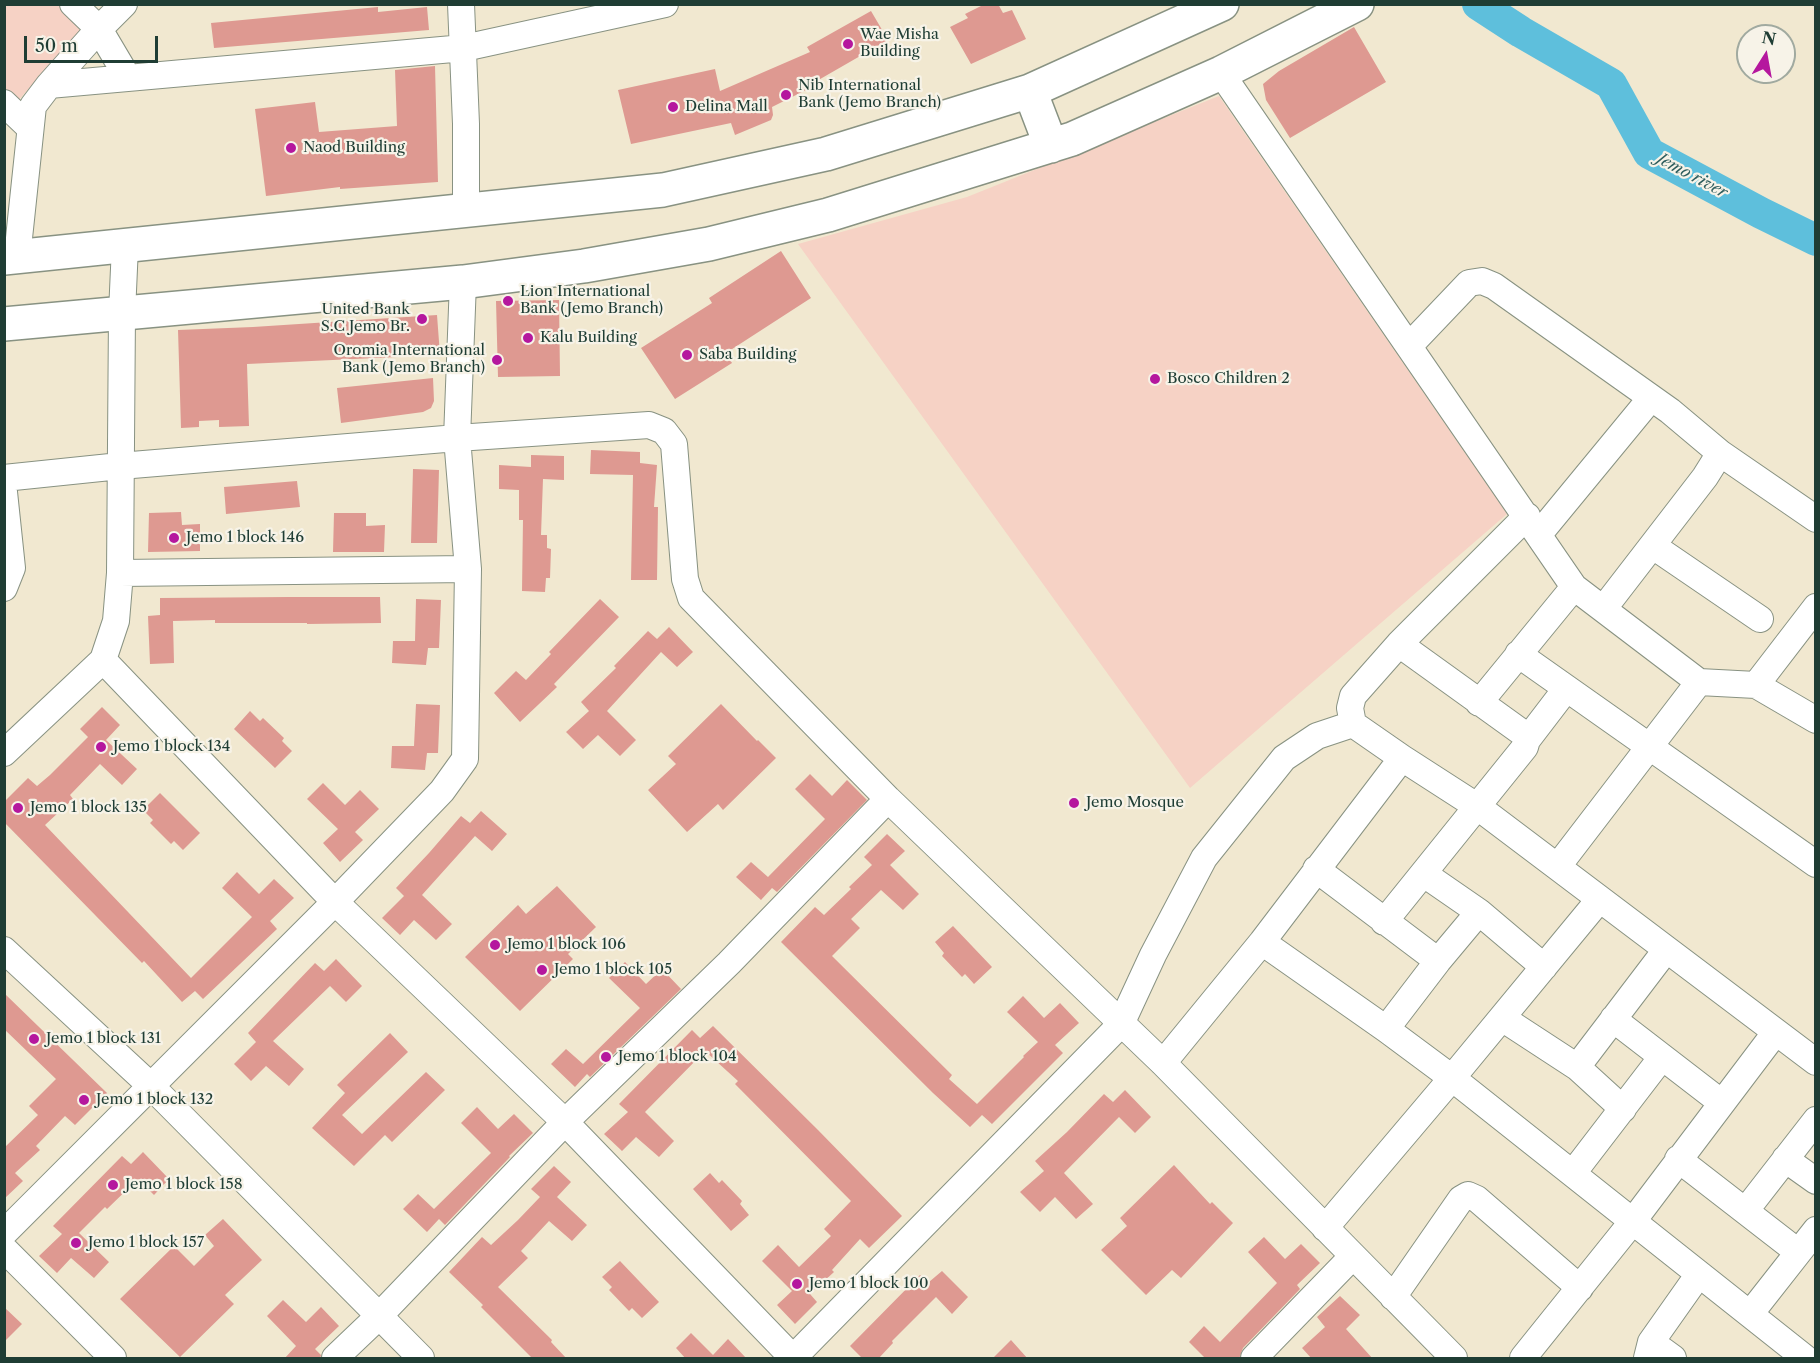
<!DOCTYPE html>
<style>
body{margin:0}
#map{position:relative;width:1820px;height:1363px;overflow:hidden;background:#f1e8d0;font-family:"Libre Caslon Text",serif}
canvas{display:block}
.frame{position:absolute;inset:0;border:6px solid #1f3d34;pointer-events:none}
.north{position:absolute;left:1736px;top:24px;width:60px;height:60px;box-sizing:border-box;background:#f7f3e8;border:2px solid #a1aaa0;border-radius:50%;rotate:11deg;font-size:16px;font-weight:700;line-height:24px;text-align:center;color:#1f3d34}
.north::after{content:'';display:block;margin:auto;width:21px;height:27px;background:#b5179e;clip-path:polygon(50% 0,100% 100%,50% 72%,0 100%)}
.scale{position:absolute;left:24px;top:36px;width:134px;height:27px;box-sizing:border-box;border:3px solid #1f3d34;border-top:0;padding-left:8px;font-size:18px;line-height:21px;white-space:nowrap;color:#1f3d34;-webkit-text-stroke:4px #f7f3e8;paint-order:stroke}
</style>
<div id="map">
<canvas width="1820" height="1363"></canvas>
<div class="frame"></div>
<div class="north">N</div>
<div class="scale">50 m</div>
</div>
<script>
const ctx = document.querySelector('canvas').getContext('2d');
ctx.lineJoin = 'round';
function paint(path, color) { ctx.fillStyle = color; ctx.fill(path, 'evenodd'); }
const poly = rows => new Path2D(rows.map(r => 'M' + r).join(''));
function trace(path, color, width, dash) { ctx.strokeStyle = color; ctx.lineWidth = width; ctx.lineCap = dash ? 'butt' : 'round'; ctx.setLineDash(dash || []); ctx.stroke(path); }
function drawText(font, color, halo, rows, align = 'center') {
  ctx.font = font + ' "Libre Caslon Text",serif'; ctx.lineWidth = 4.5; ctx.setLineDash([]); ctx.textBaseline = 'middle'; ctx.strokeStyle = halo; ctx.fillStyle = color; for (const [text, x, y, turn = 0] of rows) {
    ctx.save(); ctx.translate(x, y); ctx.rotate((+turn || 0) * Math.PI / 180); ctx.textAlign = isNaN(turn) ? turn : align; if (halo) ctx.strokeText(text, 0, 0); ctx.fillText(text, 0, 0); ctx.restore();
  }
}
const built = poly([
 [4,5,64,5,85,25,16,103,5,92],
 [1219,96,1507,514,1190,788,798,244,967,197]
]);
const river = poly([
 [1478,4,1521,32,1611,84,1649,153,1761,213,1816,240]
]);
const building = poly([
 [985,4,998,4,1003,13,1012,10,1026,39,971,64,950,27,968,18,965,14],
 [378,7,378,12,427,7,429,30,214,48,211,23],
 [871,11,888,40,815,82,816,85,772,107,773,115,771,120,735,135,731,123,631,144,618,90,715,69,720,91,810,52,807,47],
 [1354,27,1386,82,1290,138,1266,100,1263,84,1279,71],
 [435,66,438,182,340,189,340,187,266,196,255,109,315,102,319,132,397,126,395,70],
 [781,251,811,298,726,353,732,363,675,399,641,348,712,303,709,298],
 [559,300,560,376,498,377,496,301],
 [437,315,440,355,247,364,249,426,219,427,219,420,199,421,199,427,181,428,178,330,253,327],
 [433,378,434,401,431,408,423,412,341,423,337,388],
 [591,450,640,452,640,463,657,465,654,507,658,507,657,580,631,580,633,475,590,474],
 [531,455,564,456,564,480,543,479,541,535,547,535,547,548,551,549,550,578,546,578,545,592,522,591,523,520,519,520,519,490,499,489,499,465,531,467],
 [413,469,439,470,437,543,411,543],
 [297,481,300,507,226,514,224,487],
 [181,512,182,525,200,524,200,551,148,552,149,513],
 [334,513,366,513,366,526,385,525,384,552,333,552],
 [288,597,380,597,381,623,307,624,307,623,215,623,215,620,173,621,174,663,150,664,148,616,160,615,160,598],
 [416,599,441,600,439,648,428,648,426,665,392,663,393,641,415,641],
 [600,599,619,617,554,684,557,687,520,722,494,693,516,671,526,680,551,654,549,652],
 [669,627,693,652,677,667,661,652,607,711,636,740,620,756,598,735,583,749,566,732,589,711,581,702,616,668,614,666,648,631,657,639],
 [416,704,440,705,438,753,427,753,425,770,391,768,392,746,414,746],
 [721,704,757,741,758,740,776,758,723,810,718,804,687,832,648,790,676,764,668,756],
 [102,707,120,725,106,740,137,769,122,785,100,764,70,795,73,799,45,825,191,978,252,917,222,888,237,872,259,894,274,879,294,898,270,921,277,929,203,999,195,991,182,1002,144,961,142,963,4,822,4,802,28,778,37,786,50,775,88,737,80,729],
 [250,711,260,721,263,718,284,738,282,741,292,751,275,768,234,729],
 [810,774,832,796,847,780,867,800,777,892,772,888,761,900,736,877,751,862,768,877,825,819,795,789],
 [323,783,345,805,360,790,379,809,355,832,363,840,340,862,323,843,338,829,307,799],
 [160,793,200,833,183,850,174,841,171,844,150,823,153,820,143,810],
 [481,811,507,834,492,851,475,836,422,895,452,924,436,940,414,920,400,935,382,918,404,896,396,888,429,853,461,816,470,823],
 [887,834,905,851,890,865,919,894,903,910,881,890,851,919,860,928,832,956,952,1075,949,1079,977,1104,1024,1057,1023,1056,1038,1042,1007,1012,1023,996,1044,1018,1060,1003,1079,1023,1055,1045,1063,1053,992,1124,982,1115,970,1127,933,1093,781,942,815,907,824,915,851,889,849,887,872,865,864,857],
 [557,886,596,927,568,954,573,959,520,1011,465,957,518,905,526,914],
 [953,926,992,967,974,984,965,974,962,977,942,956,944,953,935,942],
 [336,959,362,986,346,1002,330,986,273,1041,304,1069,289,1086,266,1066,251,1081,234,1064,256,1042,248,1033,315,963,324,971],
 [625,962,646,984,662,969,681,989,590,1077,587,1074,575,1087,551,1064,566,1049,583,1064,640,1008,609,978],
 [4,993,107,1093,75,1125,65,1116,36,1146,40,1150,15,1173,23,1181,4,1199,4,1148,38,1115,29,1106,56,1079,4,1029],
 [713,1026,818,1130,902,1216,869,1248,860,1239,832,1270,834,1272,810,1294,817,1302,795,1324,777,1305,792,1291,762,1261,778,1245,799,1267,831,1236,824,1229,851,1201,735,1084,738,1081,705,1051,645,1112,674,1141,659,1157,636,1137,622,1151,604,1134,628,1112,619,1104,692,1030,700,1038],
 [390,1033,408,1052,342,1115,362,1134,426,1072,445,1090,392,1142,385,1135,354,1166,312,1128,345,1093,337,1085],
 [1125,1090,1151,1117,1135,1133,1119,1117,1064,1173,1093,1204,1076,1219,1055,1197,1040,1212,1020,1192,1044,1171,1035,1161,1067,1132,1104,1094,1113,1102],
 [477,1107,498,1129,514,1114,533,1133,509,1156,510,1157,445,1225,439,1219,427,1232,403,1209,418,1194,434,1209,491,1153,461,1123],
 [143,1152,169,1179,154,1195,138,1179,107,1209,105,1207,79,1233,109,1262,94,1278,71,1258,57,1273,39,1256,62,1234,53,1226,122,1156,131,1164],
 [1174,1165,1210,1204,1212,1202,1233,1223,1181,1278,1172,1270,1146,1295,1101,1250,1127,1226,1120,1218],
 [554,1166,571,1182,557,1197,587,1225,572,1241,549,1221,521,1251,528,1258,498,1287,552,1340,551,1342,567,1359,533,1359,481,1307,483,1305,449,1272,482,1237,491,1245,518,1220,540,1197,531,1189],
 [710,1173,719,1183,722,1180,742,1201,740,1204,749,1215,731,1231,693,1189],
 [223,1219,262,1260,225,1295,234,1304,180,1357,120,1299,174,1246,194,1266,214,1246,205,1235],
 [1264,1237,1285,1259,1301,1244,1320,1263,1297,1285,1300,1289,1243,1348,1239,1359,1206,1359,1189,1342,1204,1326,1220,1342,1277,1283,1248,1252],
 [620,1261,659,1302,642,1318,632,1308,629,1311,609,1290,612,1287,602,1277],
 [942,1271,968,1297,952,1314,936,1297,892,1341,893,1343,878,1359,863,1359,850,1346,920,1275,929,1282],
 [1340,1296,1360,1315,1346,1329,1373,1359,1312,1359,1302,1348,1325,1327,1317,1317],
 [283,1300,306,1322,321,1307,339,1326,315,1349,321,1355,320,1359,284,1359,296,1346,267,1316],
 [4,1307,22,1324,4,1342],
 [691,1333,713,1355,728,1339,747,1359,686,1359,676,1348],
 [1011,1340,1028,1359,992,1359]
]);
const minor = poly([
 [73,4,99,29,128,78],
 [461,4,466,124,466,211],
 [1221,73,1574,587,1699,682,1756,685,1816,720],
 [49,85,464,48,665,4],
 [4,103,30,128],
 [17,257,33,106,49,85,99,29,124,4],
 [1409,346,1469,283,1482,281,1494,286,1670,411,1720,453,1816,519],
 [4,478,120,466,457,438,649,425,664,431,674,444,685,579,691,598,888,799,1163,1063,1454,1358],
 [4,492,12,568,4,588],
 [1527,516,1399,644,1353,696,1350,708,1353,724,1402,758,1478,807,1816,1062],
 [1539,534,1651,398],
 [1653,546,1760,619],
 [120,573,468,569],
 [1604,608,1705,477,1720,453],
 [1518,654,1816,864],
 [103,660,335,902,565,1122,793,1358],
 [1756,685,1816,607],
 [1479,703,1574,587],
 [1527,740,1566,689],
 [4,753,103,660,116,621,120,573,122,313,125,246],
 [1558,866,1699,682],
 [1316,869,1438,961],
 [1424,874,1479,912,1544,967],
 [1384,922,1525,747,1527,740,1524,734,1399,644],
 [1262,942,1386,1029,1452,1078,1805,1358],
 [4,950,151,1086,421,1358],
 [1502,1018,1577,1067,1623,1109],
 [1613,1019,1722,1103],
 [1386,1029,1438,961,1479,912],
 [1163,1063,1262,942,1402,758],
 [1577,1067,1666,950],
 [1678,1159,1798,1252],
 [1785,1159,1816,1181],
 [1573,1173,1662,1057],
 [1746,1210,1816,1120],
 [1325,1228,1452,1078,1599,900],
 [4,1233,335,902,442,791,465,759,468,569,457,438,463,282],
 [4,1249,113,1358],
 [1393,1297,1461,1199,1468,1195,1477,1199,1580,1288],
 [1750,1314,1816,1230],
 [1651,1342,1673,1358],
 [335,1358,378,1317,565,1122,729,963,888,799],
 [793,1358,1121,1024,1153,955,1204,858,1284,758,1317,736,1353,724],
 [1254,1358,1353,1256],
 [1523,1358,1633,1221,1775,1033],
 [1647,1358,1651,1342,1699,1274]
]);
const major = poly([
 [1030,91,1051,146],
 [4,258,663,190,826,154,1030,91,1222,4],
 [4,324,463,282,584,266,709,244,828,215,1072,139,1221,73,1357,4]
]);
const markers = [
 [848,44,6,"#b5179e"],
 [786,95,6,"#b5179e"],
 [673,107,6,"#b5179e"],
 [291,148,6,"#b5179e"],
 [508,301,6,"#b5179e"],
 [422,319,6,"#b5179e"],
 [528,338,6,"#b5179e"],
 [687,355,6,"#b5179e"],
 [497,360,6,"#b5179e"],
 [1155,379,6,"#b5179e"],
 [174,538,6,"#b5179e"],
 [101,747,6,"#b5179e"],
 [1074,803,6,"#b5179e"],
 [18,808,6,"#b5179e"],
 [495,945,6,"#b5179e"],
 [542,970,6,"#b5179e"],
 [34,1039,6,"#b5179e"],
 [606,1057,6,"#b5179e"],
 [84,1100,6,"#b5179e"],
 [113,1185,6,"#b5179e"],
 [76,1243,6,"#b5179e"],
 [797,1284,6,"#b5179e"]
];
const poiNames = [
 ["Wae Misha",860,35],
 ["Building",860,52],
 ["Nib International",798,86],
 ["Bank (Jemo Branch)",798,103],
 ["Delina Mall",685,107],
 ["Naod Building",303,148],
 ["Lion International",520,292],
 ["Bank (Jemo Branch)",520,309],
 ["United Bank",410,310,"right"],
 ["S.C Jemo Br.",410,327,"right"],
 ["Kalu Building",540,338],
 ["Oromia International",485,351,"right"],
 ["Bank (Jemo Branch)",485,368,"right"],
 ["Saba Building",699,355],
 ["Bosco Children 2",1167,379],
 ["Jemo 1 block 146",186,538],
 ["Jemo 1 block 134",113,747],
 ["Jemo Mosque",1086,803],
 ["Jemo 1 block 135",30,808],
 ["Jemo 1 block 106",507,945],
 ["Jemo 1 block 105",554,970],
 ["Jemo 1 block 131",46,1039],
 ["Jemo 1 block 104",618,1057],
 ["Jemo 1 block 132",96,1100],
 ["Jemo 1 block 158",125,1185],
 ["Jemo 1 block 157",88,1243],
 ["Jemo 1 block 100",809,1284]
];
const waterNames = [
 ["Jemo river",1692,176,28]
];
paint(built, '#f6d2c5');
trace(river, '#5ebfdc', 32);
paint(building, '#de9991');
trace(minor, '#889282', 28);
trace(major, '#889282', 36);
trace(minor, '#fff', 26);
trace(major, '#fff', 33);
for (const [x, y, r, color] of markers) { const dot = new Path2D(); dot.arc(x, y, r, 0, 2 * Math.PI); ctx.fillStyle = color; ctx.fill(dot); trace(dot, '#f7f3e8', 2); }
drawText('15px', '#1f3d34', '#f7f3e8', poiNames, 'left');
drawText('italic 16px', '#2f5e5e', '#f7f3e8', waterNames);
</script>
